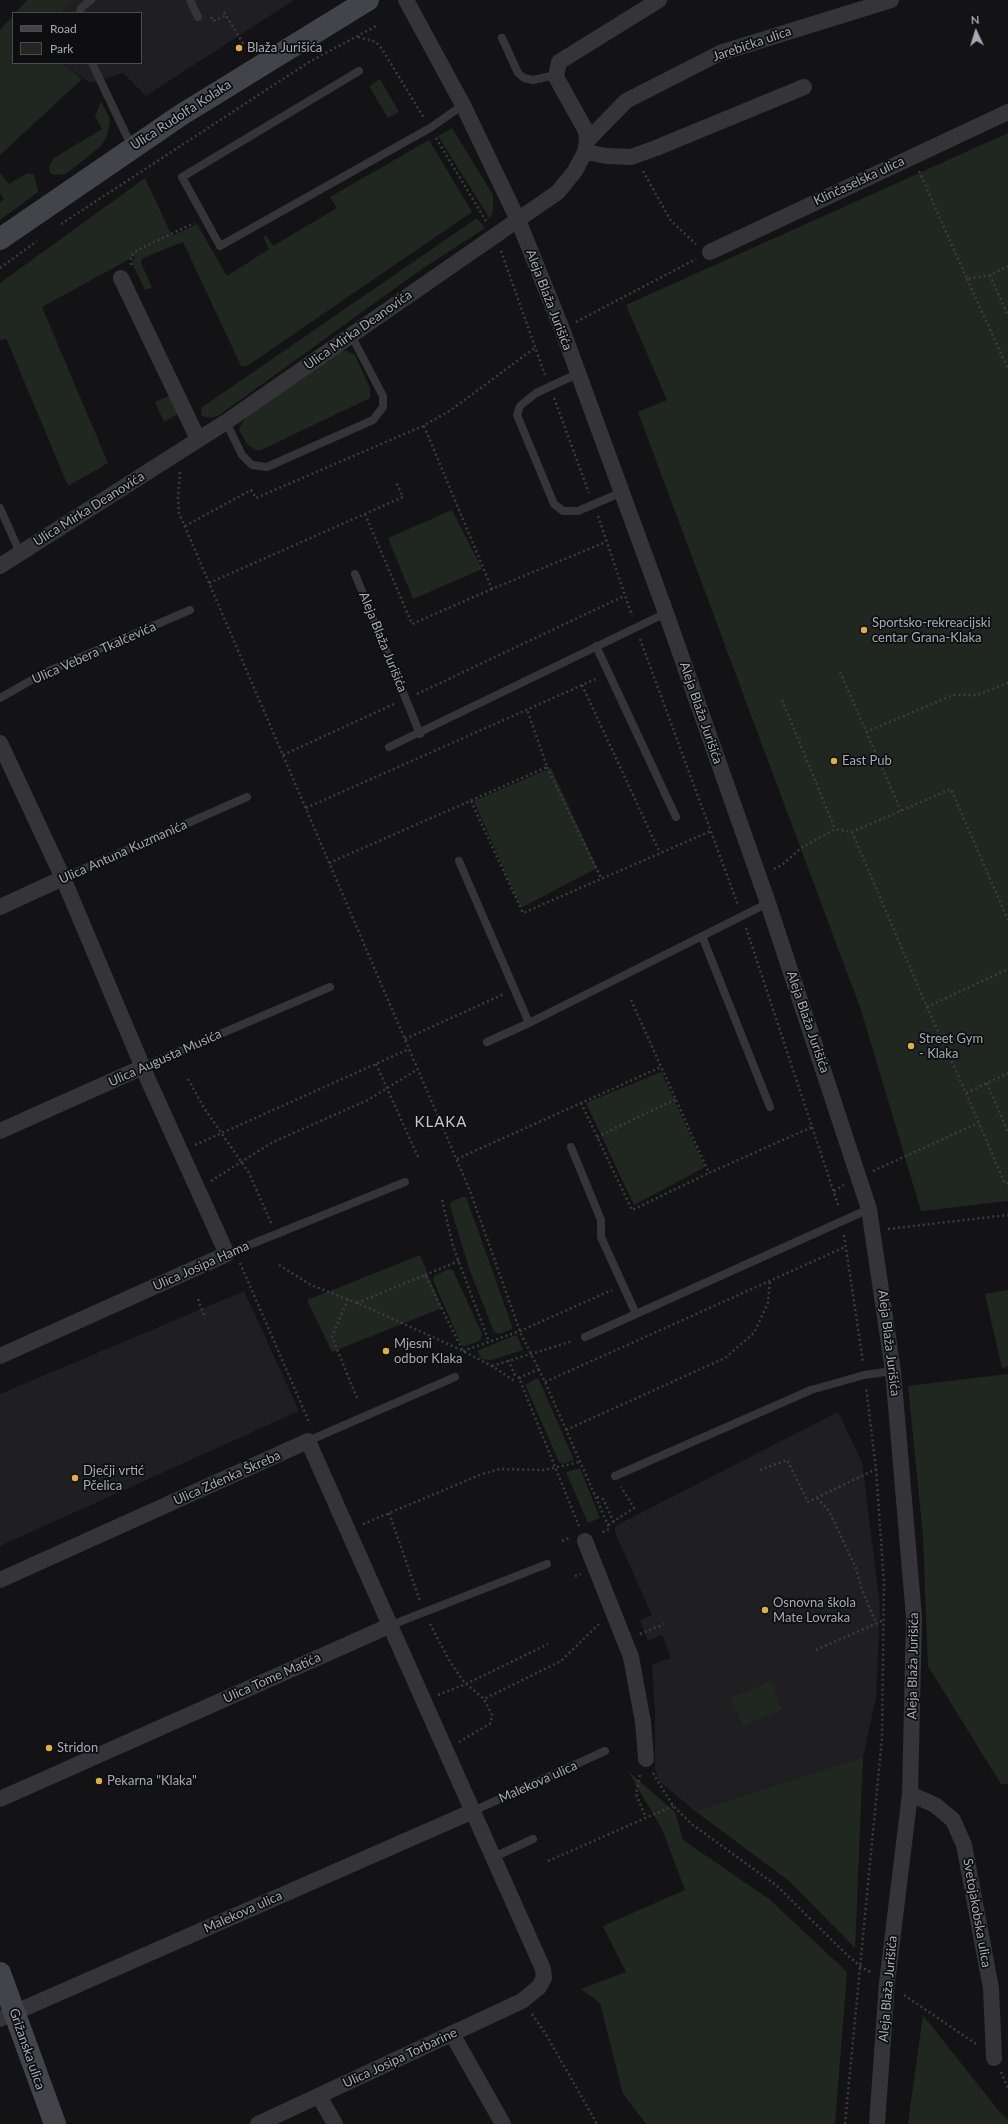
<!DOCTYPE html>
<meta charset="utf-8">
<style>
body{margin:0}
#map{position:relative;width:1008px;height:2124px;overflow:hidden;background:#131315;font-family:Lato,sans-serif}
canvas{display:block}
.legend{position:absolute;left:12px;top:12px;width:130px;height:52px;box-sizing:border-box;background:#0e0e10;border:1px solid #4b4c52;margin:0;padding:5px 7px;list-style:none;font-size:12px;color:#a6aab4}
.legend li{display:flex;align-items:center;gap:8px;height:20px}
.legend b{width:20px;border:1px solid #4b4c52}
.north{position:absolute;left:956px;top:12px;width:40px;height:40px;-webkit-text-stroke:3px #0e0e10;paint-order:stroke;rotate:356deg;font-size:11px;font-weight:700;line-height:16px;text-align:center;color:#a6aab4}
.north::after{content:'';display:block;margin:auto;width:14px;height:18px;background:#a6aab4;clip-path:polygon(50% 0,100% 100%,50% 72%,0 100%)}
</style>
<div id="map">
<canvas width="1008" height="2124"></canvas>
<ul class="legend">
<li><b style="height:5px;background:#434449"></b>Road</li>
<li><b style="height:11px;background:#202721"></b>Park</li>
</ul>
<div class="north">N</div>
</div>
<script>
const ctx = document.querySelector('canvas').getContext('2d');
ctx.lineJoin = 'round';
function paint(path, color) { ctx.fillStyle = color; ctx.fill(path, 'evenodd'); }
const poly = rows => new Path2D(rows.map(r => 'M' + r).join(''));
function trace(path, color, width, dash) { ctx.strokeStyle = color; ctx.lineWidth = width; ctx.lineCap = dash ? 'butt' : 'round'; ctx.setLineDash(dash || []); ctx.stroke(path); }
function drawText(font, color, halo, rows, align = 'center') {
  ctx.font = font + ' Lato,sans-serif'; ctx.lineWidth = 3.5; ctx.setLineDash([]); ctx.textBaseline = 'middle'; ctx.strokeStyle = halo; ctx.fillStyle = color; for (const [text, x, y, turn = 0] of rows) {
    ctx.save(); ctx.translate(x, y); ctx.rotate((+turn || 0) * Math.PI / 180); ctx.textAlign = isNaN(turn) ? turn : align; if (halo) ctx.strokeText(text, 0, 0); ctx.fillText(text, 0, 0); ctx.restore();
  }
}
const built = poly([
 [75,0,294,0,146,96,123,73,90,83,61,63,141,63,141,13,60,13],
 [244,1291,299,1411,0,1546,0,1394],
 [838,1412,862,1462,880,1606,876,1697,863,1757,695,1811,660,1782,655,1770,655,1712,652,1667,653,1664,671,1658,662,1635,648,1641,640,1620,652,1615,616,1535,615,1528,617,1525]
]);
const green = poly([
 [27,0,75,0,60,13,15,13],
 [13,16,13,63,61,63,82,79,0,155,0,30],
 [380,79,399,112,388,118,369,86],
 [101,102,108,115,110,121,107,136,101,146,66,174,54,175,50,173,49,166,54,158,102,129,95,116],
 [452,128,493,195,493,212,490,219,438,136],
 [1008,133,1008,1201,921,1211,861,1010,638,412,667,400,626,305],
 [429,140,472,212,247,366,241,366,183,242,143,258,141,262,152,288,145,290,132,263,135,256,42,307,108,463,68,486,6,338,0,341,0,283,145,178,172,236,170,237,197,224,227,276,269,249,263,237,266,235,273,246,337,208,330,197],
 [0,173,9,184,28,173,34,175,38,192,0,220,0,202,4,199,0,194],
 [477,218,485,228,419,271,218,416,210,418,202,416,201,408],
 [339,351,347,351,355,355,370,388,370,398,261,450,256,450,248,445,239,430,245,418],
 [169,396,178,414,164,422,155,402],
 [452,510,482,569,413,599,388,538],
 [551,768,597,868,521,908,474,801],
 [661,1072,705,1167,634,1205,586,1103],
 [462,1197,466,1197,512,1326,512,1329,499,1334,494,1332,469,1268,450,1206,451,1202],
 [420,1255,442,1308,332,1352,307,1300],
 [449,1269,453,1270,482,1334,481,1339,477,1342,465,1346,462,1346,433,1280,434,1276],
 [1008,1290,1008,1367,1002,1368,985,1294],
 [513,1336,517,1336,523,1350,491,1360,482,1359,477,1351],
 [1008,1374,1008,1784,1001,1784,928,1666,923,1536,908,1386],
 [537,1378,539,1380,574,1460,563,1464,559,1462,526,1386,527,1384],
 [580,1468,600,1518,588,1523,566,1472],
 [770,1681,782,1709,743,1726,731,1698],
 [863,1757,855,1948,789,1881,695,1811],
 [628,1771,675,1812,683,1840,769,1899,847,1972,835,2124,646,2124,623,2094,600,2003,581,1989,626,1972,603,1926,685,1890,662,1829],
 [923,2015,998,2110,1008,2120,1008,2124,908,2124]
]);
const path = poly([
 [224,12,244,45],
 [211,17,213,21,227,15],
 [358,37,376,42,382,49,424,118],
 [436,138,486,221],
 [643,171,671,221,696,244],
 [919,171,967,279,990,275,1008,266],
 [61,224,309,62,378,25],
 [501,251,545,375],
 [131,265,131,256,138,250,194,223],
 [0,268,37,241],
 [990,275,1008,316],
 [967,279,1008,369],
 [576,322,696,259],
 [554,398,589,493],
 [424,426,492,589,606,542],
 [180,472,178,498,179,513,470,1191,521,1334,545,1382,608,1525,609,1529,601,1533],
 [365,514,412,624,492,589],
 [598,516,632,616],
 [185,526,251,490,256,498,423,426,451,410,536,347],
 [209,583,403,497,396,482],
 [640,639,738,905],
 [840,672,901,811],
 [582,685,660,853],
 [417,694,624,596],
 [782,700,835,829],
 [866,732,953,695,977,695,1008,683],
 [283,755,394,704],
 [547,767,601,878],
 [471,801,523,913,711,831],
 [306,808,598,678],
 [852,832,927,1007,966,1093,1008,1073],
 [329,863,547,767,527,709],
 [774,869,782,865,801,848,835,829,852,832,951,789,1008,920],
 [746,928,839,1208],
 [631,1000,709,1173,812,1127],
 [927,1007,1008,969],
 [405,1039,504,994],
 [376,1064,419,1159],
 [188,1079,204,1108,249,1173,271,1223],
 [987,1083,1008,1132],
 [966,1093,1005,1184,1008,1183],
 [581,1103,632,1210,709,1173],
 [597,1137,676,1099],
 [195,1145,409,1049],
 [457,1159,661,1067],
 [873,1171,978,1123],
 [211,1181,273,1142,368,1100,418,1069],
 [834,1191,844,1185],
 [442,1200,453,1246,489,1342],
 [888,1229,1008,1215],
 [844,1235,863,1362],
 [240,1263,310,1424],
 [279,1265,311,1285,369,1308,463,1351,492,1366,516,1382],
 [425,1275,459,1261],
 [198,1299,205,1318],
 [348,1299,332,1337,357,1398],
 [357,1303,425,1275,463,1351],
 [463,1351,520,1331,612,1290],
 [508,1360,515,1375,519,1378],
 [492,1366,573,1341],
 [539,1369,519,1378,579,1526],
 [545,1382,845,1247],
 [566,1430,725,1358,754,1333,768,1303,770,1280],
 [760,1470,787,1460,808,1502,876,1469],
 [597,1497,603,1499,614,1522],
 [817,1498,829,1511,856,1568,862,1590,876,1623],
 [389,1513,420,1601],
 [363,1524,482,1474,500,1469,544,1470,580,1462],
 [608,1525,634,1508,621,1487],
 [562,1541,569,1538],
 [575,1576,581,1574],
 [430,1624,449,1660,464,1682,484,1699],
 [640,1634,664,1624],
 [816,1650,884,1620],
 [438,1695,466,1684,548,1644],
 [459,1742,491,1723,492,1715,484,1699,561,1661,600,1623],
 [653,1773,673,1806,693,1825,777,1886,845,1953,860,1966,872,1973],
 [640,1775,636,1794,646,1818],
 [548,1861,673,1806],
 [904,1995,976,2044],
 [532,2014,547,2036,597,2124],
 [1001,2072,1008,2088],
 [845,2124,882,1738,884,1583,876,1469,866,1387]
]);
const lane = poly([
 [190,0,198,17],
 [80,13,81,8,91,0],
 [502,38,518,73,524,78,533,80,551,76,556,77],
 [92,63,132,147],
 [359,71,182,177,220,246,430,128,463,105],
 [577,374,536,393,520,406,517,415,554,504,563,511,578,511,620,493],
 [226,422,242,455,252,465,267,467,373,420,383,407,383,396,351,335],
 [0,508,20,553],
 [355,574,420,734],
 [596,646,676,817],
 [0,698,44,673,190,610],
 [389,747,666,613],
 [459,861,529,1023],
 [63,878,247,797],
 [702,936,770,1107],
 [487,1042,529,1023,768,903],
 [143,1067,330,987],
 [571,1147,601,1220,601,1237,636,1314],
 [227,1254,405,1182],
 [585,1337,869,1209],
 [308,1441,455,1377],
 [615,1476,811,1390,864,1375,893,1371],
 [389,1626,547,1564],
 [471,1812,605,1751],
 [492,1858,533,1839]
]);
const street = poly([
 [406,0,463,105,518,220,562,329,666,613,768,903,869,1209,893,1371,914,1617,910,1794,887,1983,877,2124],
 [587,141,626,101,720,53,891,0],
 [585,152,607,156,631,157,656,148,804,87],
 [710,252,1008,112],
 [121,278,198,439],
 [0,566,226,422,558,192,575,171,585,152,587,141,586,131,556,77,559,62,659,0],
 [0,743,63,878,149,1082,227,1254,0,1356],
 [0,907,63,878],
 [0,1131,143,1067],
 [585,1541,631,1657,643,1722,646,1759],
 [0,1580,308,1441,543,1969,544,1978,539,1987,522,2001,258,2124],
 [910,1794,935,1805,953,1820,964,1845,991,1988,994,2058],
 [0,1799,389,1626],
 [0,2019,471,1812],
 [452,2034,503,2124],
 [319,2096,335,2124]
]);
const secondary = poly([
 [0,239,181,115,368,0],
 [0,1973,55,2124]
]);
const markers = [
 [239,48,4,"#dfaf41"],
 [864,630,4,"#dfaf41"],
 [834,761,4,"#dfaf41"],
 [911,1046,4,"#dfaf41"],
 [386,1351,4,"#dfaf41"],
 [75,1478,4,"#dfaf41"],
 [765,1610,4,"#dfaf41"],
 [49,1748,4,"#dfaf41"],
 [99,1781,4,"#dfaf41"]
];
const streetNames = [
 ["Jarebička ulica",752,44,-19],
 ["Ulica Rudolfa Kolaka",181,115,-33],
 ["Klinčaselska ulica",859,181,-25],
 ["Aleja Blaža Jurišića",549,300,69],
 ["Ulica Mirka Deanovića",358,330,-35],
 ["Ulica Mirka Deanovića",89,509,-32],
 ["Aleja Blaža Jurišića",383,642,68],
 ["Ulica Vebera Tkalčevića",94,653,-24],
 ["Aleja Blaža Jurišića",701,713,71],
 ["Ulica Antuna Kuzmanića",123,852,-24],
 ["Aleja Blaža Jurišića",808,1022,71],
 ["Ulica Augusta Musića",165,1058,-24],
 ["Ulica Josipa Hama",201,1266,-24],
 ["Aleja Blaža Jurišića",889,1343,83],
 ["Ulica Zdenka Škreba",227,1478,-24],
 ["Aleja Blaža Jurišića",913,1666,-89],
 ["Ulica Tome Matića",272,1678,-24],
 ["Malekova ulica",538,1782,-24],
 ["Malekova ulica",243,1912,-24],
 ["Svetojakobska ulica",977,1913,80],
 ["Aleja Blaža Jurišića",888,1989,-85],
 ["Grižanska ulica",27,2049,71],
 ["Ulica Josipa Torbarine",400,2058,-25]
];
const poiNames = [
 ["Blaža Jurišića",247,48],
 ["Sportsko-rekreacijski",872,623],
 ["centar Grana-Klaka",872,638],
 ["East Pub",842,761],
 ["Street Gym",919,1039],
 ["- Klaka",919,1054],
 ["Mjesni",394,1344],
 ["odbor Klaka",394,1359],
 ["Dječji vrtić",83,1471],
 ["Pčelica",83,1486],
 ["Osnovna škola",773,1603],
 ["Mate Lovraka",773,1618],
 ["Stridon",57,1748],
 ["Pekarna \"Klaka\"",107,1781]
];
const quarterNames = [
 ["KLAKA",441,1122]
];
paint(built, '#1f1f21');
paint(green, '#202721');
trace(path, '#3b3c40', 2.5, [2, 3]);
trace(lane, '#353539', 8);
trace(street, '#353539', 16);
trace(secondary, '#434449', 22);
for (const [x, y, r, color] of markers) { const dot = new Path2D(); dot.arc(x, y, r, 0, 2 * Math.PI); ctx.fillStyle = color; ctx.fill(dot); trace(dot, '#0e0e10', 1.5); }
drawText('13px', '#a6aab4', '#0e0e10', streetNames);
drawText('13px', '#a6aab4', '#0e0e10', poiNames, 'left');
ctx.letterSpacing = '1px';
drawText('15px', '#c7c9d0', '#0e0e10', quarterNames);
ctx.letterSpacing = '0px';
</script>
